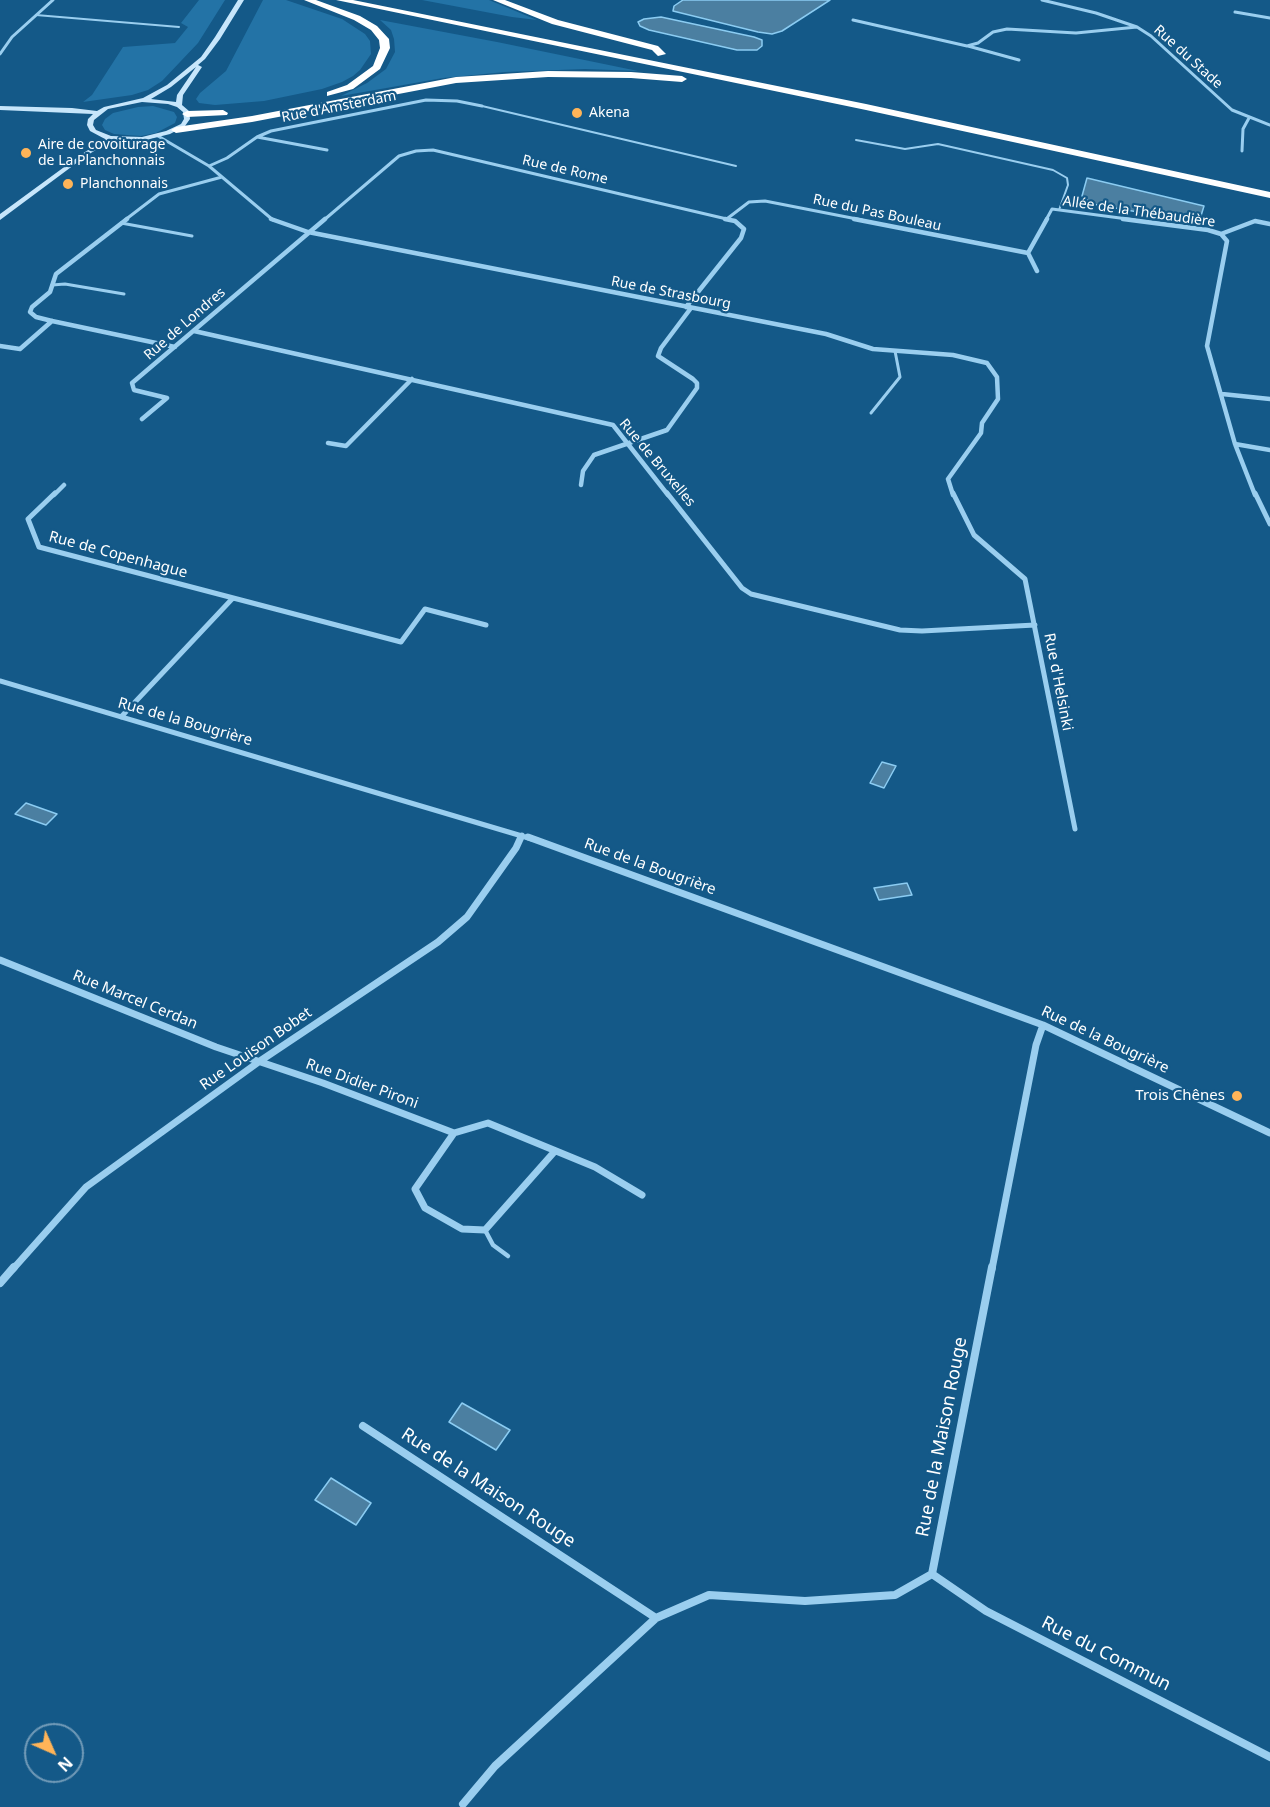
<!DOCTYPE html>
<meta charset="utf-8">
<style>
body{margin:0}
#map{position:relative;width:1270px;height:1807px;overflow:hidden;background:#145988;font-family:"Noto Sans",sans-serif}
canvas{display:block}
.north{position:absolute;left:24px;top:1723px;width:60px;height:60px;box-sizing:border-box;background:#145988;border:2px solid #729bb8;border-radius:50%;rotate:135deg;font-size:16px;font-weight:700;line-height:24px;text-align:center;color:#fff}
.north::after{content:'';display:block;margin:auto;width:21px;height:27px;background:#ffb458;clip-path:polygon(50% 0,100% 100%,50% 72%,0 100%)}
</style>
<div id="map">
<canvas width="1270" height="1807"></canvas>
<div class="north">N</div>
</div>
<script>
const ctx = document.querySelector('canvas').getContext('2d');
ctx.lineJoin = 'round';
function paint(path, color) { ctx.fillStyle = color; ctx.fill(path, 'evenodd'); }
const poly = rows => new Path2D(rows.map(r => 'M' + r).join(''));
function trace(path, color, width, dash) { ctx.strokeStyle = color; ctx.lineWidth = width; ctx.lineCap = dash ? 'butt' : 'round'; ctx.setLineDash(dash || []); ctx.stroke(path); }
function drawText(font, color, halo, rows, align = 'center') {
  ctx.font = font + ' "Noto Sans",sans-serif'; ctx.lineWidth = 4.5; ctx.setLineDash([]); ctx.textBaseline = 'middle'; ctx.strokeStyle = halo; ctx.fillStyle = color; for (const [text, x, y, turn = 0] of rows) {
    ctx.save(); ctx.translate(x, y); ctx.rotate((+turn || 0) * Math.PI / 180); ctx.textAlign = isNaN(turn) ? turn : align; if (halo) ctx.strokeText(text, 0, 0); ctx.fillText(text, 0, 0); ctx.restore();
  }
}
const green = poly([
 [199,0,225,0,198,43,162,81,148,90,132,95,83,102,92,95,123,47,175,43,188,27,181,23],
 [263,0,286,0,342,19,365,34,370,41,371,54,360,70,353,76,342,82,322,89,264,101,215,105,199,103,196,99,200,93,226,71],
 [422,0,489,0,537,20,512,17],
 [380,20,497,42,638,71,585,69,505,72,443,78,341,96,367,83,386,69,395,52,394,39,391,30],
 [153,106,174,112,177,117,175,123,156,133,141,136,114,134,105,130,102,125,105,119,113,113,138,107]
]);
const water = poly([
 [683,0,830,0,782,31,772,34,758,32,673,11,674,6,683,0],
 [661,17,754,37,762,40,762,46,757,50,737,50,649,30,640,26,638,22,644,19,661,17],
 [1087,178,1204,206,1200,219,1195,221,1184,220,1092,204,1082,196,1087,178],
 [882,762,896,766,884,788,870,783,882,762],
 [26,803,57,814,46,825,15,814,26,803],
 [907,883,912,895,879,900,874,888,907,883],
 [462,1403,510,1430,496,1450,449,1422,462,1403],
 [331,1478,371,1503,356,1525,315,1500,331,1478]
]);
const laneFar2 = poly([
 [36,15,179,27],
 [482,106,736,166],
 [856,140,905,149,938,144,1053,170,1067,178,1068,185,1059,210]
]);
const laneFar1 = poly([
 [121,223,192,236],
 [52,285,65,284,124,294],
 [871,413,900,377,895,351]
]);
const lane = poly([
 [485,1230,493,1245,508,1256]
]);
const streetFar4 = poly([
 [1042,0,1096,13,1137,27,1151,36,1232,110,1270,125],
 [1235,12,1270,18],
 [853,20,967,46,978,43,993,32,1007,29,1076,33,1137,27],
 [968,46,1019,60],
 [0,54,12,37,53,0],
 [158,136,209,166,273,220],
 [257,137,327,150],
 [1242,151,1243,129,1249,118],
 [209,166,227,158,257,137,271,131,426,100,457,101,482,106],
 [728,218,749,202,765,201,862,220],
 [125,220,159,194,222,177],
 [324,220,399,156,416,151,433,150,731,220],
 [1046,220,1052,209,1135,220]
]);
const streetFar3 = poly([
 [127,219,56,274,50,292,32,307,30,312,36,317,52,321,175,347],
 [271,219,308,232,826,334,873,349,953,355,987,363,997,377,998,399,982,423,981,433,948,479,953,495],
 [854,219,1028,253],
 [1123,219,1208,230,1221,234],
 [1037,271,1028,253,1047,219],
 [686,307,741,238,744,229,735,221,725,219],
 [194,331,613,425,668,495],
 [0,346,20,349,52,321],
 [1222,394,1270,399],
 [142,419,167,398,134,390,132,383,325,219],
 [328,443,346,446,412,379],
 [1235,444,1270,450],
 [581,485,583,471,594,455,667,430,697,388,697,383,693,379,658,356,661,348,691,308],
 [54,495,64,485],
 [1255,495,1235,444,1207,346,1227,241,1221,234,1255,221,1270,224]
]);
const streetFar2 = poly([
 [55,493,28,519,39,547,401,642,425,609,486,625],
 [667,493,742,588,751,594,900,630,922,631,1035,625],
 [953,493,974,535,1025,579,1075,829],
 [1255,493,1270,524],
 [0,681,532,839],
 [121,717,232,599],
 [520,839,522,835]
]);
const streetFar1 = poly([
 [528,837,1043,1025,1270,1133],
 [0,960,216,1047,323,1083,454,1133,488,1123,595,1167,642,1195],
 [454,1133,415,1189,425,1208,462,1229,485,1230,555,1151],
 [13,1269,86,1187,260,1061,438,942,467,917,516,848,521,837],
 [992,1269,1036,1045,1043,1025]
]);
const street = poly([
 [0,1283,14,1267],
 [363,1426,656,1618],
 [932,1574,986,1611,1270,1757],
 [463,1804,495,1766,656,1618,709,1595,805,1601,895,1595,932,1574,992,1267]
]);
const secondary = poly([
 [238,0,244,0,220,39,205,59,198,65,202,67,183,95,182,105,189,111,190,119,185,126,170,134,142,141,112,140,86,156,0,220,0,214,82,154,105,139,90,131,87,125,88,119,93,114,0,110,0,106,72,108,97,111,104,107,143,98,167,85,201,57,215,37,238,0],
 [196,67,177,95,176,102,151,99,171,87,196,67],
 [142,102,168,104,177,107,183,112,184,119,181,124,166,131,142,137,111,136,96,130,93,125,94,120,108,109,142,102]
]);
const highway = poly([
 [304,0,316,0,360,16,377,26,389,39,390,48,380,69,353,89,327,96,327,92,347,85,373,66,380,48,379,40,371,30,354,20,304,0],
 [336,0,353,0,866,104,1270,192,1270,198,866,110,336,0],
 [493,0,505,0,558,20,658,46,666,54,658,56,652,50,552,24,493,0],
 [548,71,631,72,682,76,687,79,682,82,631,78,548,77,456,83,252,122,176,133,171,130,176,127,252,116,456,77,548,71],
 [223,110,228,113,227,115,187,117,182,114,187,111,223,110]
]);
const markers = [
 [577,113,6,"#ffb458"],
 [26,153,6,"#ffb458"],
 [68,184,6,"#ffb458"],
 [1237,1096,6,"#ffb458"]
];
const farStreetnames = [
 ["Rue du Stade",1188,57,42],
 ["Rue d'Amsterdam",339,107,-11],
 ["Rue de Rome",565,170,13],
 ["Allée de la Thébaudière",1139,212,8],
 ["Rue du Pas Bouleau",877,213,12],
 ["Rue de Strasbourg",671,293,11],
 ["Rue de Londres",185,324,-41],
 ["Rue de Bruxelles",657,463,50]
];
const farPoinames = [
 ["Akena",589,113],
 ["Aire de covoiturage",38,145],
 ["de La Planchonnais",38,161],
 ["Planchonnais",80,184]
];
const streetNames = [
 ["Rue de Copenhague",118,555,15],
 ["Rue d'Helsinki",1058,682,79],
 ["Rue de la Bougrière",185,722,16],
 ["Rue de la Bougrière",650,867,20],
 ["Rue Marcel Cerdan",135,1000,22],
 ["Rue de la Bougrière",1105,1040,25],
 ["Rue Louison Bobet",256,1049,-35],
 ["Rue Didier Pironi",362,1084,20]
];
const poiNames = [
 ["Trois Chênes",1225,1096]
];
const nearStreetnames = [
 ["Rue de la Maison Rouge",942,1437,-79],
 ["Rue de la Maison Rouge",488,1488,33],
 ["Rue du Commun",1106,1654,27]
];
paint(green, '#2373a6');
paint(water, '#4b7fa1');
trace(water, '#8bccf2', 1.5);
trace(laneFar2, '#9aceef', 2);
trace(laneFar1, '#9aceef', 3);
trace(lane, '#9aceef', 4.5);
trace(streetFar4, '#9aceef', 3);
trace(streetFar3, '#9aceef', 4.5);
trace(streetFar2, '#9aceef', 5);
trace(streetFar1, '#9aceef', 7);
trace(street, '#9aceef', 8);
paint(secondary, '#c7e6fb');
paint(highway, '#fff');
for (const [x, y, r, color] of markers) { const dot = new Path2D(); dot.arc(x, y, r, 0, 2 * Math.PI); ctx.fillStyle = color; ctx.fill(dot); trace(dot, '#145988', 2); }
drawText('14px', '#fff', '#145988', farStreetnames);
drawText('14px', '#fff', '#145988', farPoinames, 'left');
drawText('15px', '#fff', '#145988', streetNames);
drawText('15px', '#fff', '#145988', poiNames, 'right');
drawText('18px', '#fff', '#145988', nearStreetnames);
</script>
